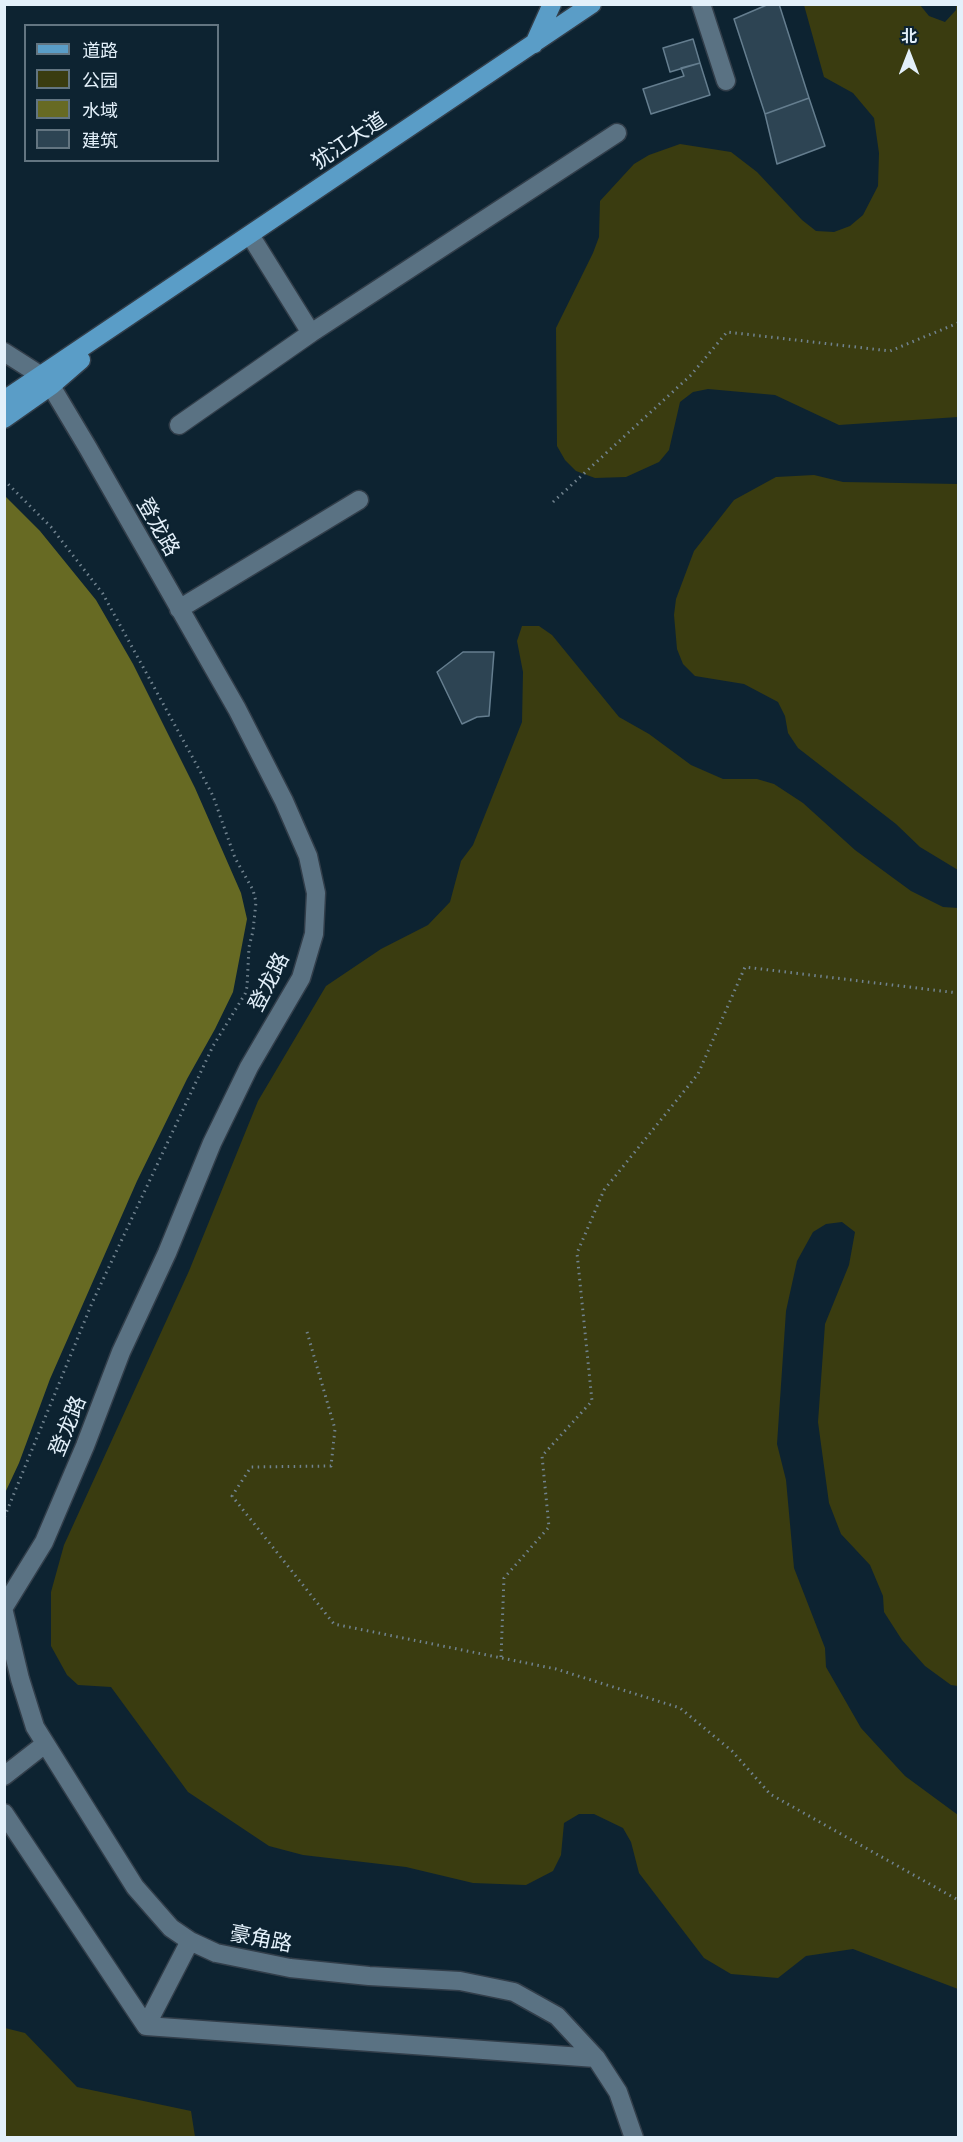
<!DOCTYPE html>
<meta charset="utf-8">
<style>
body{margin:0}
#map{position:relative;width:963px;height:2142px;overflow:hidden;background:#0d2331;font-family:"Golos Text","Noto Sans SC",sans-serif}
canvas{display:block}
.frame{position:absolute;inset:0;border:6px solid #e3f0fa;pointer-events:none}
.legend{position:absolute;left:24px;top:24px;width:195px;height:138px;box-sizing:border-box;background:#0d2331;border:2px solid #637581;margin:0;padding:8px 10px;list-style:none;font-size:18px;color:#e3f0fa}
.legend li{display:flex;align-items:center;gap:12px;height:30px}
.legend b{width:30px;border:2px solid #637581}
.north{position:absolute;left:879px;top:24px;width:60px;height:60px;-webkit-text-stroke:4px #0d2331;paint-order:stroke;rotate:0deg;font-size:16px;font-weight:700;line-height:24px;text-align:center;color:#e3f0fa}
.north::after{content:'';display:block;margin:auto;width:21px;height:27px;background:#e3f0fa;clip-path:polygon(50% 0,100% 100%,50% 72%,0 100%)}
</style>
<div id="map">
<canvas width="963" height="2142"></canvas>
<div class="frame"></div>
<ul class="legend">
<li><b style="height:8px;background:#5a9dc7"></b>道路</li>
<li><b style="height:16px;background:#3a3c10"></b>公园</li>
<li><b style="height:16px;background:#676a23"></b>水域</li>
<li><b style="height:16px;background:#2d4453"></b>建筑</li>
</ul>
<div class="north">北</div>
</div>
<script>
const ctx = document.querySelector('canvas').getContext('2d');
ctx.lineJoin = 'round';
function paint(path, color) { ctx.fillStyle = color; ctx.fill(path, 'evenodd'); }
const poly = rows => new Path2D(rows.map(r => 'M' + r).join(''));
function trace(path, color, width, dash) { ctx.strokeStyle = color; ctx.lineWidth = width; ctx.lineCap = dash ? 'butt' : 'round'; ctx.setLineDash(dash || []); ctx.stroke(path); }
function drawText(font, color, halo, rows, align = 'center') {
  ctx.font = font + ' "Golos Text","Noto Sans SC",sans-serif'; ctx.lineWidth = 4.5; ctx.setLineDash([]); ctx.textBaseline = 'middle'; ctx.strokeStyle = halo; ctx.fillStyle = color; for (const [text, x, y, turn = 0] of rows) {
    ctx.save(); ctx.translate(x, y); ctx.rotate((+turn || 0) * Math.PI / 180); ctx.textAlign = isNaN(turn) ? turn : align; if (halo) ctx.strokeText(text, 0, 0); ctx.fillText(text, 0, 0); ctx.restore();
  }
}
const green = poly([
 [804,5,920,5,929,16,945,22,956,10,956,5,958,5,958,417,839,425,775,395,708,389,693,392,680,402,669,450,659,462,626,477,595,478,576,471,565,460,557,446,556,328,593,253,599,237,600,201,634,164,649,155,680,144,731,152,757,172,802,220,816,231,834,232,850,226,863,215,878,186,879,153,874,118,853,93,824,77],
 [814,475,843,482,958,484,958,870,920,847,896,824,798,748,788,733,785,716,778,702,744,684,695,676,683,664,677,649,674,615,676,599,694,551,734,500,776,477],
 [522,626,539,626,552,635,619,717,649,734,691,765,723,779,757,779,774,784,803,803,855,850,911,891,943,907,958,908,958,1686,951,1685,925,1666,902,1640,884,1612,883,1596,870,1565,841,1534,829,1503,818,1422,825,1324,849,1265,855,1232,842,1222,826,1224,813,1232,797,1261,786,1311,777,1444,786,1480,794,1568,825,1648,826,1667,861,1728,905,1776,958,1815,958,1989,853,1949,806,1956,778,1978,731,1974,704,1958,639,1873,631,1842,623,1828,594,1814,579,1814,564,1823,561,1855,553,1871,526,1885,473,1883,406,1867,303,1855,269,1846,188,1792,111,1687,78,1685,67,1675,51,1646,51,1592,64,1545,189,1271,258,1101,326,986,381,949,428,925,450,902,461,861,473,845,522,722,523,672,517,641],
 [5,2028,25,2033,77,2087,191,2111,195,2137,5,2137]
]);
const water = poly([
 [5,496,40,531,96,600,133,664,195,788,241,893,247,919,233,992,215,1029,187,1079,137,1181,50,1379,19,1463,5,1493]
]);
const building = poly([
 [769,4,779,4,809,98,765,114,734,19,769,4],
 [693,39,700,63,670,72,663,48,693,39],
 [700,63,710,95,651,114,643,89,684,76,681,68,700,63],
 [809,98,825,146,777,164,765,114,809,98],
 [463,652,494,652,489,716,477,717,462,724,437,672,463,652]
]);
const path = poly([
 [4,480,51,527,103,594,200,771,213,796,235,858,253,890,256,902,253,931,249,947,247,987,245,994,213,1046,92,1303,4,1518],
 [553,502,691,375,727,332,890,351,958,323],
 [307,1332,335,1429,331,1466,251,1467,232,1496,334,1624,556,1669,680,1708,732,1751,770,1794,958,1900],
 [501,1657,504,1578,549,1527,542,1456,592,1401,577,1253,604,1190,698,1074,745,967,958,993]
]);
const minor = poly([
 [701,4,726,81],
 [250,235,311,333,617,133],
 [4,352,40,375,51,386,88,448,237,709,284,801,308,856,316,893,314,934,301,978,249,1067,212,1143,167,1253,121,1352,85,1446,44,1542,4,1607],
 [179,425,311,333],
 [179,609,359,500],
 [4,1612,20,1679,35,1727,135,1887,171,1928,190,1941,216,1953,290,1968,369,1976,460,1981,514,1992,557,2016,596,2058,618,2092,634,2138],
 [4,1776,45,1744],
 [4,1813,146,2026],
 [146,2026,596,2058],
 [146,2026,190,1941]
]);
const major = poly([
 [534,44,552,4],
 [4,400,592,4],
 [4,419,51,386,81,360]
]);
const streetNames = [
 ["犹江大道",349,141,-34],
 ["登龙路",158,527,60],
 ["登龙路",269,982,-63],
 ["登龙路",68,1426,-68],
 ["豪角路",261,1939,11]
];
paint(green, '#3a3c10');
paint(water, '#676a23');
paint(building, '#2d4453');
trace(building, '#657e8f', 1.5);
trace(minor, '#323e4a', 21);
trace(major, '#323e4a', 21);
trace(path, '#71838f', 3, [1.5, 4.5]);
trace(minor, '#5a7283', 18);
trace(major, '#5a9dc7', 18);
drawText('21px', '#e3f0fa', '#0d2331', streetNames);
</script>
